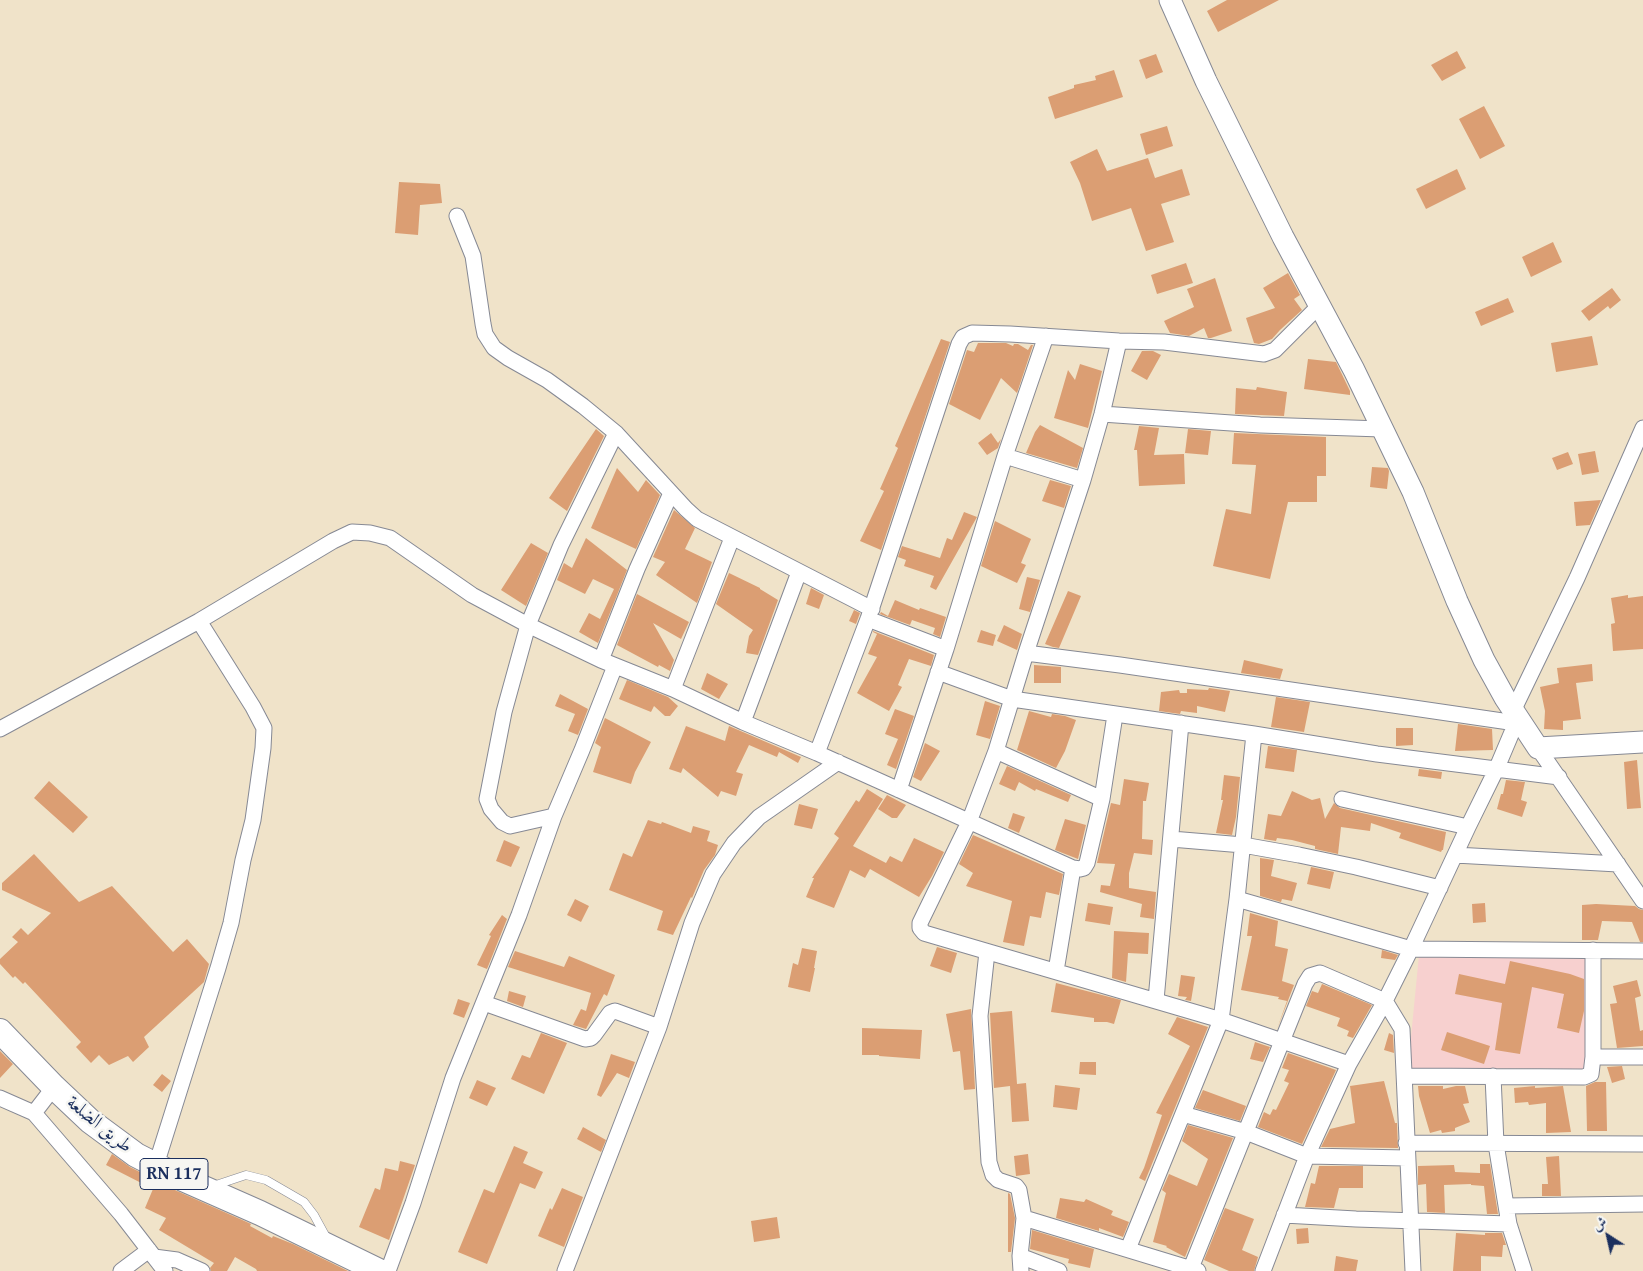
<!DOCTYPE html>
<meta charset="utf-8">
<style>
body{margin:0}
#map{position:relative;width:1643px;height:1271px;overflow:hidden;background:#f0e3c9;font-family:"Gentium Book Plus",Amiri,serif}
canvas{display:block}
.north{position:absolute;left:1583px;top:1211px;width:50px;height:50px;-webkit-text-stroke:4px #f6f6f2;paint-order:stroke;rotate:325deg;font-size:14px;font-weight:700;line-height:20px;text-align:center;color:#1b2f5e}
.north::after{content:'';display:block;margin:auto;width:18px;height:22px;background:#1b2f5e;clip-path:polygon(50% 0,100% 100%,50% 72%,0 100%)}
</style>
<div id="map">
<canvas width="1643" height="1271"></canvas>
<div class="north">ش</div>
</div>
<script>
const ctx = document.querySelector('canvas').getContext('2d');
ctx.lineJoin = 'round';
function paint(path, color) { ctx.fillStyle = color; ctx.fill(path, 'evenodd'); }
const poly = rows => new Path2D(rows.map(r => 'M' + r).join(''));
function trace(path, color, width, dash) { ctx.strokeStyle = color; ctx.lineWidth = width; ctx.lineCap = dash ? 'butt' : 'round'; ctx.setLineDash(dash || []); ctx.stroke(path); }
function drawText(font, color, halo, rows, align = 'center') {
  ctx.font = font + ' "Gentium Book Plus",Amiri,serif'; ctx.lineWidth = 5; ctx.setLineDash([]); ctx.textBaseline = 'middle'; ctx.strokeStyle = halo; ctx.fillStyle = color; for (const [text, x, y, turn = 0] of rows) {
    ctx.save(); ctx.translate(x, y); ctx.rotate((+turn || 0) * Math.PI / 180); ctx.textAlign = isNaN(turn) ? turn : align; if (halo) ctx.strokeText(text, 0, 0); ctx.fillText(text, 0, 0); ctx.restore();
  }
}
const built = poly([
 [1419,955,1588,958,1585,1069,1408,1068]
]);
const building = poly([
 [1227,0,1279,0,1218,32,1207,11],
 [1457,51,1466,68,1442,81,1431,65],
 [1156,54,1163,72,1146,79,1139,60],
 [1114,70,1123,97,1055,119,1048,97,1074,88,1074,85,1096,80,1095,76],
 [1484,106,1505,146,1480,159,1459,119],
 [1167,126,1173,146,1146,155,1140,134],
 [1097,149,1107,171,1148,158,1155,178,1182,169,1190,195,1161,204,1174,242,1146,251,1131,208,1092,221,1080,183,1070,162],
 [1457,169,1466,189,1426,209,1416,189],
 [399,182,440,184,442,203,420,205,418,235,395,233],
 [1553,242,1562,262,1531,277,1522,257],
 [1186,263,1193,283,1157,294,1151,275],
 [1288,273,1300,295,1294,299,1302,310,1280,330,1272,339,1259,344,1254,343,1246,318,1275,308,1263,288],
 [1215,278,1232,331,1211,338,1208,338,1204,328,1189,336,1170,333,1164,321,1194,307,1187,289],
 [1612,288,1621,300,1610,309,1608,306,1589,321,1581,311],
 [1508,298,1514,312,1481,326,1475,312],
 [1592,336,1598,365,1556,372,1551,343],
 [941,339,950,342,881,550,860,541,884,491,880,489,898,448,895,446],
 [978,343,1006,343,1013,346,1014,344,1018,344,1028,350,1031,345,1033,345,1017,393,1001,378,980,420,949,404,967,350,974,352],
 [1142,351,1153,351,1161,355,1147,380,1131,371],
 [1308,359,1336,362,1350,391,1350,395,1304,389],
 [1080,364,1102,371,1088,428,1054,418,1068,370,1075,380],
 [1257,387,1287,392,1284,416,1235,414,1236,388,1256,390],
 [1040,425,1083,448,1077,468,1026,453,1035,432],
 [1139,426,1159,428,1154,455,1184,454,1185,484,1139,486,1137,450,1134,450],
 [596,429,604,436,567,511,549,498],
 [1188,429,1211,431,1208,455,1185,453],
 [991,433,998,443,1001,439,998,448,987,455,978,443],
 [1234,433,1326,437,1326,476,1317,476,1317,502,1288,502,1270,579,1213,566,1226,509,1251,514,1256,465,1232,464],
 [1595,451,1599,472,1582,475,1578,454],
 [1568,452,1573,464,1557,470,1552,458],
 [1372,467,1388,468,1389,471,1387,489,1370,487],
 [617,468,638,492,646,480,660,495,636,549,591,528],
 [1050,480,1071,486,1064,508,1042,501],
 [1601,500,1590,525,1576,526,1574,502],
 [674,510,695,528,685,549,712,562,697,603,656,575,665,562,653,557],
 [964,512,977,517,936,590,930,587,934,576,904,566,906,560,898,557,902,546,940,558,947,538,952,540],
 [995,521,1031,539,1021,563,1026,565,1017,583,981,566],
 [586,538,627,570,598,643,579,632,589,613,600,619,614,589,593,579,585,594,557,580,564,563,572,568],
 [531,543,548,553,526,606,501,590],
 [729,573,760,588,760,589,778,600,758,655,746,653,749,636,753,630,716,604],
 [1027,577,1040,580,1030,612,1019,609],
 [811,588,824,595,819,609,806,604],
 [1068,591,1081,596,1059,648,1053,647,1045,644],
 [637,594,689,622,681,639,653,623,674,660,670,671,659,665,658,667,617,645],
 [1628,595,1628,598,1643,596,1643,649,1613,651,1611,624,1615,623,1611,598],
 [895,600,919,610,920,608,946,617,940,637,933,634,935,628,912,620,910,625,880,614,881,612,888,616],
 [854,610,860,613,856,624,849,621],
 [1004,625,1022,634,1017,650,997,641],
 [981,630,996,635,993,646,977,642],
 [873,631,934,655,931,666,909,659,898,685,902,687,889,711,857,693,877,657,868,654,877,634,873,632],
 [1244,660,1283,669,1280,679,1241,673],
 [1592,664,1593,681,1576,683,1581,719,1563,721,1563,730,1544,729,1545,711,1540,687,1559,683,1557,668],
 [1034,665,1061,667,1061,683,1034,683],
 [707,673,728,684,719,699,701,689],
 [627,680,668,697,678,706,670,716,665,716,654,706,651,712,619,699],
 [1209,688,1230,691,1225,712,1197,706,1197,713,1181,711,1180,714,1159,711,1161,692,1179,690,1180,693,1187,693,1187,689,1208,690],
 [560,694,588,709,578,735,568,731,575,714,555,706],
 [1276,697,1310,702,1304,732,1271,727],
 [985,701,1000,706,990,739,976,735],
 [895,709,914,716,896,769,887,765,898,739,885,734],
 [1029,711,1051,717,1052,714,1065,716,1076,720,1065,751,1056,768,1017,750],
 [605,718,651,742,635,772,631,784,593,772,601,747,595,743],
 [1458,724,1492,729,1493,750,1455,751],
 [686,726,725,741,729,726,801,757,798,763,779,752,777,757,749,745,736,772,743,774,736,796,721,791,718,797,683,768,681,773,669,769],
 [1396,728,1413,728,1413,745,1396,746],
 [925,743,940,751,921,781,913,777],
 [1268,746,1297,750,1294,772,1265,768],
 [1637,760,1641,808,1627,809,1624,762],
 [1007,766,1071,795,1068,802,1036,789,1035,791,1019,782,1015,791,999,784],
 [1419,769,1442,772,1441,779,1418,776],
 [1224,775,1240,777,1236,817,1232,835,1216,833,1223,800,1221,800],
 [1124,779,1149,783,1146,801,1143,801,1142,839,1153,840,1152,855,1134,853,1129,873,1129,888,1156,892,1154,919,1140,917,1142,904,1100,892,1101,885,1110,886,1115,864,1097,863,1111,803,1120,805],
 [1506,780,1525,782,1521,800,1527,802,1522,817,1497,809,1501,794,1503,794],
 [49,781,88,817,73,833,34,798],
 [867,789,883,799,853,846,886,863,890,856,902,862,914,838,944,852,932,876,919,897,870,869,865,878,850,870,834,908,806,897,814,878,812,878,839,838,834,834,856,800,859,802],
 [1292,791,1312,800,1320,798,1325,819,1334,803,1340,808,1446,832,1443,850,1442,850,1441,852,1399,838,1401,833,1371,823,1370,831,1341,827,1338,854,1315,849,1315,846,1292,840,1277,838,1276,841,1264,839,1268,814,1281,816],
 [887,795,906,805,897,818,892,818,878,809],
 [799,804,818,809,812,829,794,825],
 [1013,813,1025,817,1019,833,1008,828],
 [1065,819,1086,825,1078,859,1055,850],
 [648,820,661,824,662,822,691,833,693,826,710,831,707,841,718,845,715,855,704,870,692,898,691,897,673,935,657,930,663,911,609,890,623,853,632,857],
 [973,835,1063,874,1059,895,1046,892,1041,918,1030,916,1024,946,1003,942,1012,901,966,886,973,873,959,864],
 [504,840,520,847,511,867,496,861],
 [34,854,79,902,112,886,173,952,187,939,209,964,204,982,144,1037,149,1047,133,1062,128,1056,109,1065,99,1055,91,1063,76,1047,81,1042,25,982,23,984,15,976,13,978,0,964,0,959,18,942,12,937,21,928,28,935,51,913,2,890,2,883],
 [1260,858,1274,860,1271,876,1297,883,1292,901,1282,899,1281,902,1260,896],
 [1311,867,1334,872,1330,889,1307,884],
 [575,899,589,906,581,922,567,915],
 [1088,903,1113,907,1110,925,1085,921],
 [1485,903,1486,922,1473,923,1472,904],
 [1596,904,1635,906,1639,909,1643,910,1643,942,1640,942,1632,922,1602,921,1598,940,1582,940,1582,905],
 [1250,913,1278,921,1275,946,1288,949,1282,981,1294,985,1277,1029,1287,1001,1278,999,1279,997,1241,990,1252,936,1247,936],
 [502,915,507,919,487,969,477,965,491,936,489,935],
 [1114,931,1149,933,1148,954,1128,953,1126,982,1112,978],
 [937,947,957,953,951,973,930,966],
 [802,948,817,951,814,968,815,968,810,992,788,987,793,963,798,965],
 [1382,950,1398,955,1395,960,1381,958],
 [515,951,564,967,569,956,615,975,607,996,604,994,586,1029,573,1025,581,1009,586,1011,591,993,508,967],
 [1510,961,1570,974,1584,979,1584,1011,1579,1033,1557,1028,1564,994,1532,987,1520,1054,1495,1050,1502,1003,1455,994,1459,974,1505,984],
 [1181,975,1195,977,1191,1001,1185,1000,1187,997,1178,996],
 [1637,980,1641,996,1635,998,1640,1031,1643,1030,1643,1046,1617,1048,1610,1004,1617,1003,1613,986],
 [1056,983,1121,1000,1114,1024,1107,1022,1094,1022,1094,1018,1051,1012],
 [1322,984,1372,1005,1353,1038,1347,1036,1349,1031,1337,1026,1340,1018,1306,1006,1312,991,1318,993],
 [509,991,526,996,523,1007,507,1001],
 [458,999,470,1003,464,1018,453,1014],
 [971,1009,975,1089,964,1090,960,1051,953,1052,946,1014],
 [1012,1011,1017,1084,1026,1083,1029,1121,1012,1122,1010,1086,994,1088,990,1013],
 [1177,1017,1208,1027,1145,1181,1139,1178,1144,1168,1162,1115,1156,1113,1190,1046,1168,1034],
 [862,1028,922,1030,920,1059,879,1056,879,1055,862,1055],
 [1447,1032,1490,1046,1484,1064,1441,1050],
 [541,1033,567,1043,544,1094,511,1079,522,1055,530,1058],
 [1389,1033,1393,1035,1394,1053,1384,1050],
 [1255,1042,1270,1047,1263,1062,1250,1059],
 [0,1051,13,1064,0,1078],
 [1288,1053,1336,1070,1302,1144,1258,1127,1264,1112,1270,1115,1273,1109,1276,1110,1289,1083,1284,1081,1289,1070,1282,1068],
 [611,1054,635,1062,629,1078,617,1073,601,1097,597,1095],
 [1080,1062,1096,1062,1096,1075,1079,1074],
 [1622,1066,1625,1079,1612,1083,1607,1067],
 [162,1074,171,1081,162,1092,153,1085],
 [477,1080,496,1088,487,1106,469,1098],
 [1384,1081,1395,1123,1397,1123,1398,1148,1321,1147,1330,1129,1355,1123,1350,1086],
 [1595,1082,1606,1082,1607,1131,1587,1131,1586,1086],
 [1055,1085,1080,1088,1077,1110,1053,1107],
 [1418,1086,1443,1086,1443,1089,1456,1086,1465,1086,1469,1103,1463,1104,1470,1122,1455,1128,1455,1131,1442,1133,1441,1130,1430,1133,1419,1096],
 [1535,1086,1535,1088,1563,1086,1571,1132,1546,1133,1546,1103,1529,1105,1528,1102,1515,1103,1514,1088],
 [1203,1090,1246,1106,1240,1121,1195,1108],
 [1188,1125,1233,1138,1185,1257,1166,1247,1167,1246,1153,1242,1166,1193,1162,1190,1169,1174,1197,1186,1208,1159,1182,1141],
 [583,1127,606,1140,601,1152,577,1139],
 [514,1146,528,1152,523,1163,543,1172,535,1189,520,1183,487,1264,458,1252,484,1189,494,1193],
 [112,1154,130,1167,177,1191,249,1223,251,1224,250,1226,272,1238,273,1236,293,1244,348,1271,257,1271,256,1269,235,1257,227,1271,211,1271,210,1268,214,1263,159,1230,166,1218,145,1208,153,1189,106,1165],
 [1028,1154,1030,1174,1016,1176,1014,1156],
 [1559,1156,1561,1196,1542,1196,1542,1184,1548,1184,1546,1157],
 [400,1161,415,1165,389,1240,359,1227,375,1188,380,1190,385,1168,398,1171],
 [1480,1164,1490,1164,1498,1214,1487,1214,1484,1186,1471,1185,1471,1184,1444,1185,1445,1213,1427,1212,1426,1184,1418,1185,1418,1166,1454,1165,1455,1172,1480,1173],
 [1319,1166,1363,1166,1363,1188,1339,1188,1334,1208,1305,1207,1311,1183,1315,1184],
 [562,1188,583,1197,564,1247,538,1236,550,1208,552,1210],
 [1008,1193,1010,1194,1015,1218,1011,1252,1008,1252],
 [1060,1198,1084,1202,1086,1199,1113,1211,1111,1215,1129,1222,1123,1237,1099,1228,1099,1231,1056,1218],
 [1225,1208,1254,1219,1242,1250,1258,1257,1254,1271,1229,1271,1204,1260],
 [777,1217,780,1238,754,1242,751,1221],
 [1308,1228,1309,1243,1297,1244,1296,1229],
 [1032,1230,1094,1249,1090,1268,1068,1263,1069,1259,1030,1249],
 [1456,1233,1485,1235,1485,1233,1502,1233,1506,1245,1503,1245,1502,1257,1481,1256,1481,1271,1453,1271],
 [1336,1256,1358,1260,1356,1271,1334,1271]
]);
const lane = poly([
 [213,1186,246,1175,266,1180,304,1202,314,1215,326,1237]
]);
const street = poly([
 [457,216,473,256,483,324,485,334,494,348,508,358,547,380,583,406,616,433,686,509,697,519,872,609],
 [1119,341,1102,414,1083,480,1026,653,996,751,969,822,920,923,920,928,924,933,1221,1020,1349,1064],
 [1102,414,1260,425,1382,429],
 [1005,456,1083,480],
 [868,619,946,649],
 [1026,653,1120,665,1516,723],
 [601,660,637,569,671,493],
 [938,672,1012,699,1254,734,1377,754,1559,777],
 [673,689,732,538],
 [1513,711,1577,578,1643,428],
 [743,722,799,572],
 [0,729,199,621,333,541,352,532,370,533,390,538,472,595,528,625,601,660,673,689,743,722,817,753,1073,868,1080,869,1084,868,1087,863,1102,799,1115,715],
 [1538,748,1643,901],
 [996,751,1102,799],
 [817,753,868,619,959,344,963,337,972,333,1010,334,1119,341,1164,342,1264,354,1275,350,1319,306],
 [899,790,946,649,1005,456,1046,336],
 [1342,799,1468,827],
 [554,816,510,826,502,822,491,809,487,799,489,789,504,712,528,625,561,545,616,433],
 [1171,839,1243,845,1299,855,1356,867,1440,888],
 [1455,855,1618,864],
 [1237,899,1411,949,1643,951],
 [987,952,980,1016,989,1162,993,1175,998,1180,1016,1186,1019,1190,1024,1218,1020,1256,1021,1271],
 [1056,971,1073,868],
 [1156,1000,1181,723],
 [484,1003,585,1039,591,1038,594,1035,610,1013,615,1011,659,1027],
 [1593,1057,1643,1057],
 [1405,1076,1584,1077,1591,1074,1593,1057,1593,950],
 [1493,1076,1496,1144,1509,1224,1524,1271],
 [54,1087,34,1113,121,1214,165,1271],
 [0,1098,34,1113],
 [1183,1114,1246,1132,1307,1156,1407,1158],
 [1406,1143,1643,1144],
 [156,1165,218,968,231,923,243,860,253,820,263,748,264,728,253,707,199,621],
 [1506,1206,1643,1204],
 [1284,1215,1356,1219,1509,1224],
 [1024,1218,1198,1271],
 [1128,1249,1221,1020,1237,899,1254,734],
 [1020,1256,1059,1271],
 [154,1257,177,1260,202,1271],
 [1191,1268,1305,984,1310,976,1320,973,1385,1001,1402,1029,1413,1271],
 [121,1271,149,1250],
 [388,1271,413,1203,453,1078,519,915,554,816,582,750,615,666],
 [565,1271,659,1027,692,923,713,874,734,843,759,817,838,762],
 [1263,1271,1307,1156,1349,1064,1385,1001,1411,949,1468,827,1496,770,1518,718]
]);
const secondary = poly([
 [1170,0,1206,81,1283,237,1354,370,1413,492,1457,601,1484,660,1505,698,1538,748,1643,742]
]);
const primary = poly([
 [0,1031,54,1087,90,1121,136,1155,183,1179,260,1213,379,1271]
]);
const shields = [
 [174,1174,68]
];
const shieldNames = [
 ["RN 117",174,1174]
];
const streetNames = [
 ["طريق الضلعة",99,1125,39]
];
paint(built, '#f7d0cf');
paint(building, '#db9e73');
trace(lane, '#868994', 9);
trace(street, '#868994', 17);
trace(secondary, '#868994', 23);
trace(primary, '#868994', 26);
trace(lane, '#fff', 8);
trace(street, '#fff', 15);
trace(secondary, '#fff', 21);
trace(primary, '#fff', 24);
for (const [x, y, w] of shields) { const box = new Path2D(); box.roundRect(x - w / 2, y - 15.5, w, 31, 4); ctx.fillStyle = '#f6f6f2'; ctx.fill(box); trace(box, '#1b2f5e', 1); }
drawText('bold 18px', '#1b2f5e', null, shieldNames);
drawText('19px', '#1b2f5e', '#f6f6f2', streetNames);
</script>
